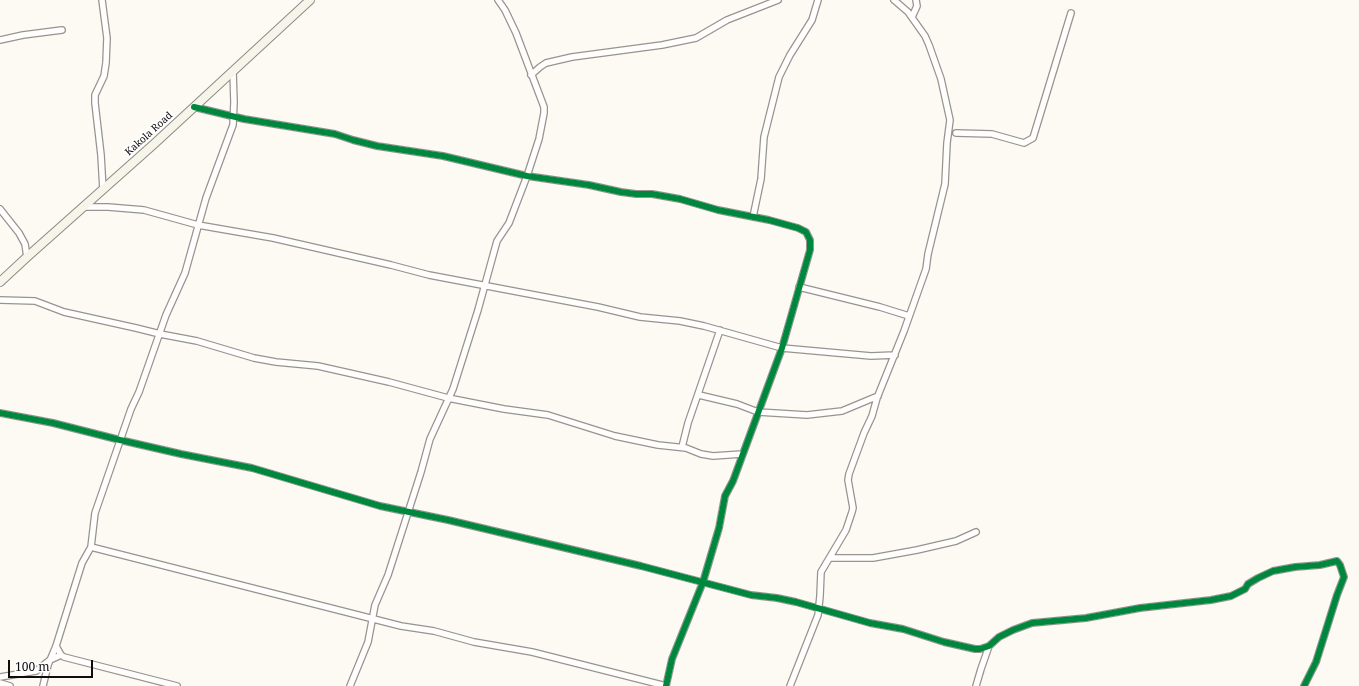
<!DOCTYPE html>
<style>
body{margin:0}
#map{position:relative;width:1359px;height:686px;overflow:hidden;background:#fcfaf2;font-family:"Noto Serif",serif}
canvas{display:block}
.scale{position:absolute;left:8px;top:660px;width:85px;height:18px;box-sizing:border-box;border:2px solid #0e0e0e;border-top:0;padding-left:5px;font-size:12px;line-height:14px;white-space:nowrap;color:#0e0e0e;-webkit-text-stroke:3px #fff;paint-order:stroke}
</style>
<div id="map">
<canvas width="1359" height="686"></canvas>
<div class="scale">100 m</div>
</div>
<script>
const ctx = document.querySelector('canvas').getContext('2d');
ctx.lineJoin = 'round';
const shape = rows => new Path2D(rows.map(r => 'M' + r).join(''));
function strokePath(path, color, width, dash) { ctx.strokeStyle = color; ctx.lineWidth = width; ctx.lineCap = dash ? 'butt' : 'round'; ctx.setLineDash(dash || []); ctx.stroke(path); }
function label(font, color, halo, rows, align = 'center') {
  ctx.font = font + ' "Noto Serif",serif'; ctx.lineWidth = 4; ctx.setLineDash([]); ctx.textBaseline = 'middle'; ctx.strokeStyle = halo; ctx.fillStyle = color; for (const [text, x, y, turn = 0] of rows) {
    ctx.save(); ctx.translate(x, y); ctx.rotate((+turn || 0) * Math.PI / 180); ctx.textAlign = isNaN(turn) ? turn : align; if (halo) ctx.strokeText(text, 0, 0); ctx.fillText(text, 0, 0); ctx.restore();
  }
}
const street = shape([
 [102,0,107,38,106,63,104,76,95,95,95,103,101,155,103,190],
 [912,17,917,6,916,0],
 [0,40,23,35,62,30],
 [531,75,540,67,546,63,572,57,662,45,696,38,727,20,778,0],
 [194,107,244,119,335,134,353,140,377,146,443,156,527,176,589,185,621,192,636,194,652,194,680,199,718,210,769,220,798,228,806,232,810,240,810,250,782,348,733,481,725,496,719,528,703,582,672,659,666,686],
 [956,133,992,134,1024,143,1033,138,1071,13],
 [84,207,108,207,144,210,198,225,273,238,391,265,429,275,598,307,640,317,680,321,704,326,782,348,871,356,895,355],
 [0,209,19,233,25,244,27,257],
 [753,217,761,179,764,137,779,77,790,55,812,20,818,0],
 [799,287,880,307,909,316],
 [0,300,35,301,64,312,136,328,160,334,197,341,254,358,276,362,318,366,389,382,448,398,504,409,548,415,615,436,658,445,686,448,701,454,713,456,742,454],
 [699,395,737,404,758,412,807,415,842,411,878,396],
 [0,413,53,423,120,440,181,454,252,468,380,506,448,520,641,566,751,595,777,598,796,602,870,623,903,629,944,642,975,649,980,649,989,646,999,637,1013,630,1032,623,1086,618,1140,608,1211,600,1231,596,1245,589,1248,584,1258,578,1273,571,1295,567,1320,565,1337,561,1340,565,1344,577,1337,595,1316,662,1304,686],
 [682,447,688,423,720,330],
 [91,547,401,626,434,631,474,642,532,652,666,686],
 [831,558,873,558,917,550,956,541,976,532],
 [56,646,61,655,64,657,177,686],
 [0,677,36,671,50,660,61,655],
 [0,683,10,686],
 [43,686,48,665,56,646,82,563,91,547,95,513,131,409,139,392,166,315,185,273,206,198,230,133,233,125,234,102,233,71],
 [350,686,368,642,375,605,388,575,421,472,430,439,453,389,478,310,497,241,509,223,527,176,539,139,544,113,544,107,516,33,505,10,498,0],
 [790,686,818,615,820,596,821,572,846,530,852,512,853,508,848,480,849,474,864,433,872,416,877,398,904,331,926,269,928,254,945,184,947,143,950,120,941,79,929,45,925,36,908,12,894,0],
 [976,686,981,669,989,646]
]);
const secondary = shape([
 [0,282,27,257,154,144,310,0]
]);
strokePath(street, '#959491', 8);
strokePath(secondary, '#8c8b87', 10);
strokePath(street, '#fffefd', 5.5);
strokePath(secondary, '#f5f5ea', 8);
strokePath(shape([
 [194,107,244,119,335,134,353,140,377,146,443,156,527,176,589,185,621,192,636,194,652,194,680,199,718,210,769,220,798,228,806,232,810,240,810,250,782,348,733,481,725,496,719,528,703,582,672,659,666,686],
 [0,413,53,423,120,440,181,454,252,468,380,506,448,520,641,566,751,595,777,598,796,602,870,623,903,629,944,642,975,649,980,649,989,646,999,637,1013,630,1032,623,1086,618,1140,608,1211,600,1231,596,1245,589,1248,584,1258,578,1273,571,1295,567,1320,565,1337,561,1340,565,1344,577,1337,595,1316,662,1304,686]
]), '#00873e', 6);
label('10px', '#0e0e0e', '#fff', [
 ["Kakola Road",149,134,-42]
]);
</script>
